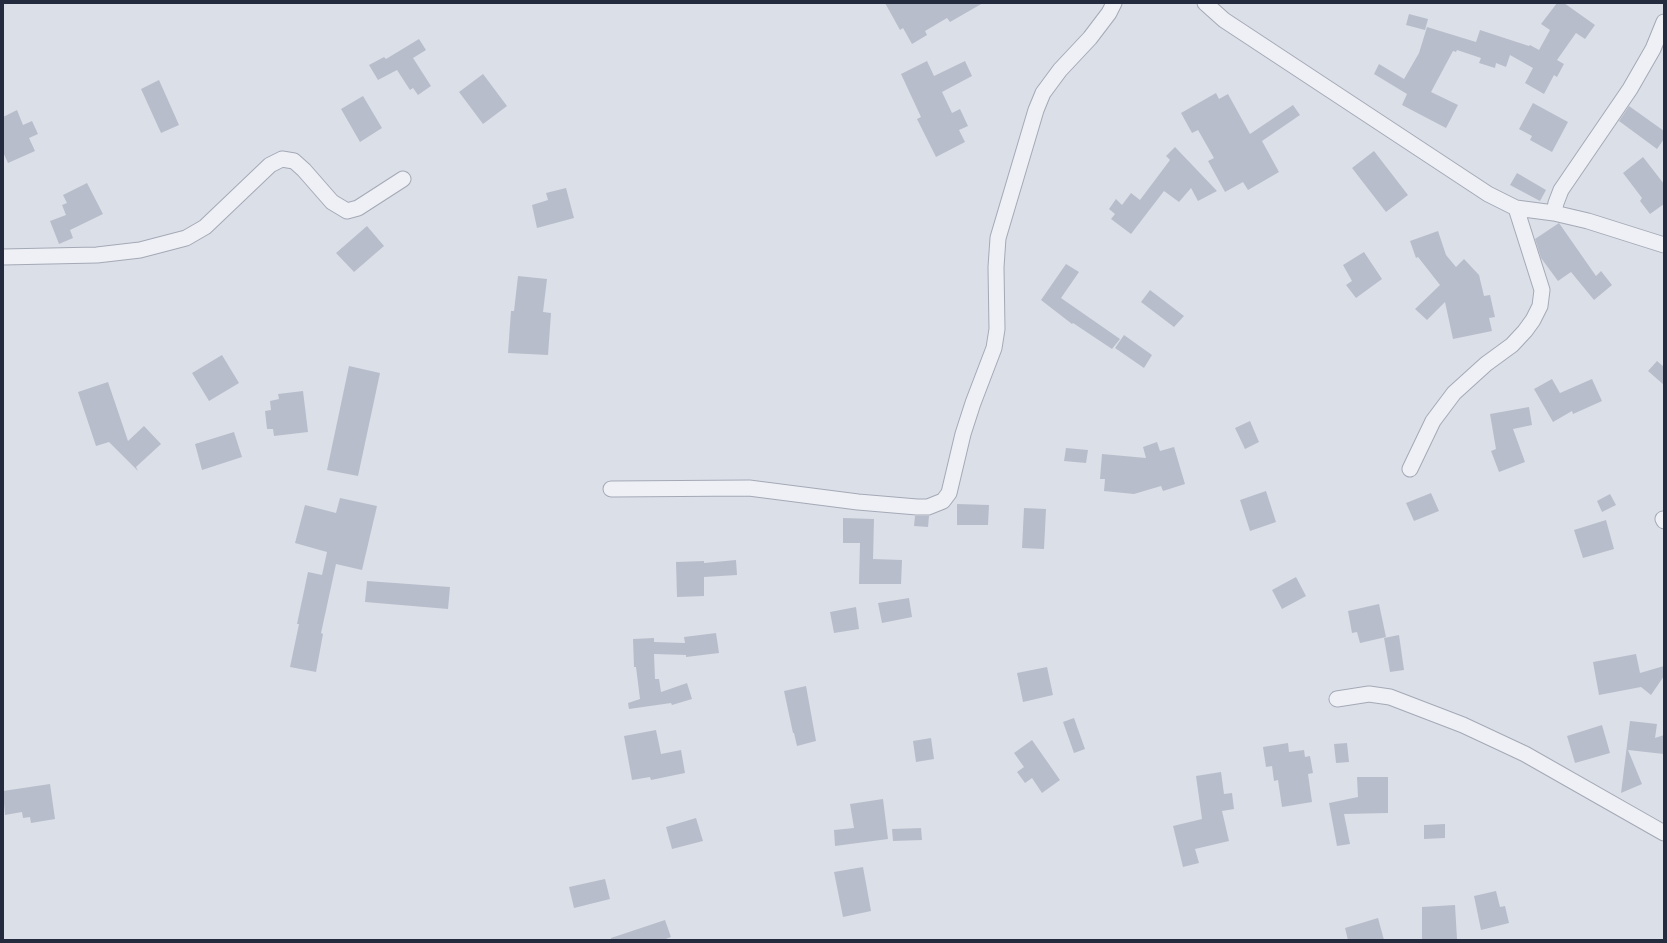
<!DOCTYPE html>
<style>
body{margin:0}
#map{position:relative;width:1667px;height:943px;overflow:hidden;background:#dbdfe8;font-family:"Fira Sans Condensed",sans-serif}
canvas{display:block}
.frame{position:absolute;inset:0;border:4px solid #242b3f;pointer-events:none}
</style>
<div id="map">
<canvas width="1667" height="943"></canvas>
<div class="frame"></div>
</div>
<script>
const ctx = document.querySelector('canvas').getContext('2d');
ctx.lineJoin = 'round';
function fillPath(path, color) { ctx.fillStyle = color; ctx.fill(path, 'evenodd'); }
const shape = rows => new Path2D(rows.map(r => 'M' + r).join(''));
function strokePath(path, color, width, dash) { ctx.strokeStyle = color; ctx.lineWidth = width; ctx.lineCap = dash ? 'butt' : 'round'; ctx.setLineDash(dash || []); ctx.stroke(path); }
fillPath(shape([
 [885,3,983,3,950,22,947,18,925,31,927,35,912,44,903,28,900,30],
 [1557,3,1564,3,1595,25,1585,39,1576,33,1557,60,1564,64,1557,77,1554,75,1544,94,1525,83,1533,68,1510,55,1506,67,1496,63,1495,68,1479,63,1481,58,1457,50,1456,52,1453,51,1431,92,1458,105,1446,128,1402,105,1407,94,1374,74,1379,64,1404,79,1419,53,1427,27,1476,42,1480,30,1529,46,1530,45,1539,50,1550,30,1541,24],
 [1409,14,1428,19,1425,30,1406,25],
 [419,39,426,50,413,58,431,86,418,95,413,88,410,90,397,70,378,80,369,65,384,57,386,59],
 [927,61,934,76,965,61,972,76,942,92,952,113,960,109,968,126,959,130,965,142,936,157,917,119,921,117,901,74],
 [483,74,507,106,483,124,459,92],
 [159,80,179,125,161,133,141,89],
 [1216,93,1219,99,1228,94,1250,134,1293,105,1300,115,1262,141,1279,172,1248,190,1243,182,1225,192,1208,161,1214,158,1198,130,1192,133,1181,113],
 [363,96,382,128,360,142,341,109],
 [1533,103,1568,122,1552,152,1530,140,1532,136,1519,129],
 [1629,106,1664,131,1664,139,1657,149,1619,121],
 [17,110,23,125,32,121,38,134,29,138,35,151,8,163,3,152,3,117],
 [1175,147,1217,191,1198,201,1191,188,1179,202,1164,191,1131,234,1111,219,1115,214,1109,209,1116,199,1122,205,1131,193,1140,200,1170,160,1166,156],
 [1374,151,1408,195,1386,212,1352,168],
 [1643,157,1664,184,1664,204,1650,214,1640,201,1642,198,1623,173],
 [1517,173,1546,190,1540,201,1510,185],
 [87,183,103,214,70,230,73,238,59,244,50,221,66,215,62,205,67,203,63,195],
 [566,188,574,218,537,228,532,205,548,200,546,193],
 [1559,223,1596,276,1601,271,1612,285,1594,300,1571,272,1558,281,1541,258,1535,239],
 [367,226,384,246,354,272,336,253],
 [1438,231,1446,255,1456,267,1464,259,1479,275,1484,296,1490,295,1495,317,1489,318,1492,331,1453,339,1445,302,1427,320,1415,309,1440,285,1418,257,1416,258,1410,241],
 [1364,252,1382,279,1356,298,1346,285,1352,281,1343,265],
 [1066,264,1079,272,1061,298,1120,339,1112,349,1073,323,1072,324,1041,300],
 [518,276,547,279,543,312,551,313,548,355,508,353,511,311,514,311],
 [1150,290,1184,316,1174,327,1141,302],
 [1124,335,1152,355,1144,368,1115,348],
 [222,355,239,383,209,401,192,373],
 [1657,361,1664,367,1664,385,1648,371],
 [349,366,380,373,358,476,327,470],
 [1552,379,1560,393,1592,379,1602,401,1573,414,1572,411,1553,422,1534,389],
 [108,382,128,441,144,426,161,444,136,467,138,471,109,442,96,446,78,392],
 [303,391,308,432,274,436,273,429,267,429,265,411,271,410,270,401,279,399,278,394],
 [1529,407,1532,425,1513,429,1525,462,1499,472,1491,451,1496,449,1490,414],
 [1250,421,1259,442,1245,449,1235,428],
 [234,432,242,457,202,470,195,444],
 [1157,442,1160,451,1174,447,1185,484,1163,491,1161,486,1134,494,1104,491,1105,479,1100,479,1102,454,1146,458,1143,447],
 [1066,448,1088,450,1086,463,1064,461],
 [1266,491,1276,522,1250,531,1240,500],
 [1431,493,1439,511,1414,521,1406,503],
 [1610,494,1616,505,1602,512,1597,501],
 [340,498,377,506,362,570,336,564,321,633,323,634,316,672,290,667,299,624,297,624,308,572,322,575,327,552,295,543,305,505,336,513],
 [957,504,989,505,988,525,957,525],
 [1024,508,1046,509,1044,549,1022,548],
 [915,516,929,516,928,527,914,526],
 [843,518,874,519,873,559,902,560,901,584,859,584,860,543,843,543],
 [1606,520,1614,549,1583,558,1574,530],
 [736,560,737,575,704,577,704,596,677,597,676,562,704,561,704,563],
 [1296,577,1306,596,1282,609,1272,590],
 [367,581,450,587,448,609,365,602],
 [909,598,912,617,882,623,878,603],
 [1379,604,1386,637,1360,643,1357,632,1352,633,1348,611],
 [856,607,859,629,834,633,830,612],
 [716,633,719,653,686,657,686,655,654,654,655,679,659,679,661,692,687,683,692,699,672,705,671,703,629,709,628,703,640,699,636,667,634,667,633,639,654,638,654,642,685,643,684,637],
 [1399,635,1404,670,1390,672,1384,638],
 [1636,654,1640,673,1664,666,1664,676,1651,695,1641,687,1599,695,1593,662],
 [1047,667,1053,695,1023,702,1017,673],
 [806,686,816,741,797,746,794,733,793,733,784,691],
 [1074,718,1085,749,1074,753,1063,722],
 [1630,721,1657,724,1655,738,1664,735,1664,754,1628,750,1642,784,1621,793],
 [1602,725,1610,753,1575,763,1567,736],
 [656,730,661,754,681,750,685,773,651,780,650,777,632,780,624,736],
 [931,738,934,759,916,762,913,741],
 [1032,740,1060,780,1042,793,1032,778,1025,783,1017,772,1024,767,1014,753],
 [1288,743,1289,752,1304,750,1305,757,1310,756,1313,773,1308,774,1312,802,1282,807,1278,780,1274,781,1272,766,1266,767,1263,747],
 [1347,743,1349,762,1336,763,1334,744],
 [1221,772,1224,794,1232,793,1234,809,1222,811,1229,841,1195,849,1199,863,1183,867,1173,826,1202,819,1196,776],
 [1357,777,1388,777,1388,813,1344,814,1350,844,1337,846,1329,803,1358,797],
 [50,784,55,819,31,823,30,817,23,818,22,812,5,815,3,791],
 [883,799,888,839,835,846,834,830,854,828,850,804],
 [696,818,703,841,672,849,666,827],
 [1445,824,1445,838,1424,839,1424,825],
 [921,828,922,840,893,841,892,829],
 [863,867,871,911,843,917,834,872],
 [605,879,610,899,574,908,569,887],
 [1496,891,1500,907,1505,906,1509,923,1481,930,1474,896],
 [1455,905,1457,939,1422,940,1422,907],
 [1378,918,1384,940,1348,940,1345,928],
 [665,920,671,937,663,940,611,940,611,938]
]), '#b8bdcb');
const minor = shape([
 [1205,3,1224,20,1488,194,1516,208,1554,213,1588,221,1664,245],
 [1554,213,1556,203,1561,190,1630,89,1653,49,1664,22],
 [3,257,97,255,140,250,186,238,205,227,270,165,282,159,294,161,304,170,332,202,347,211,358,208,403,179],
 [1410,469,1433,421,1454,393,1486,364,1512,345,1525,331,1533,320,1540,306,1542,290,1516,208],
 [611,489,749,488,858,502,917,507,928,507,943,501,949,493,963,434,973,403,994,348,997,329,996,267,998,238,1036,110,1043,93,1060,70,1090,38,1109,13,1114,3],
 [1663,519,1664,521],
 [1337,699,1369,694,1390,697,1463,725,1525,754,1664,833]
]);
strokePath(minor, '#a4a9b5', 17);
strokePath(minor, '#eef0f6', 15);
</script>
